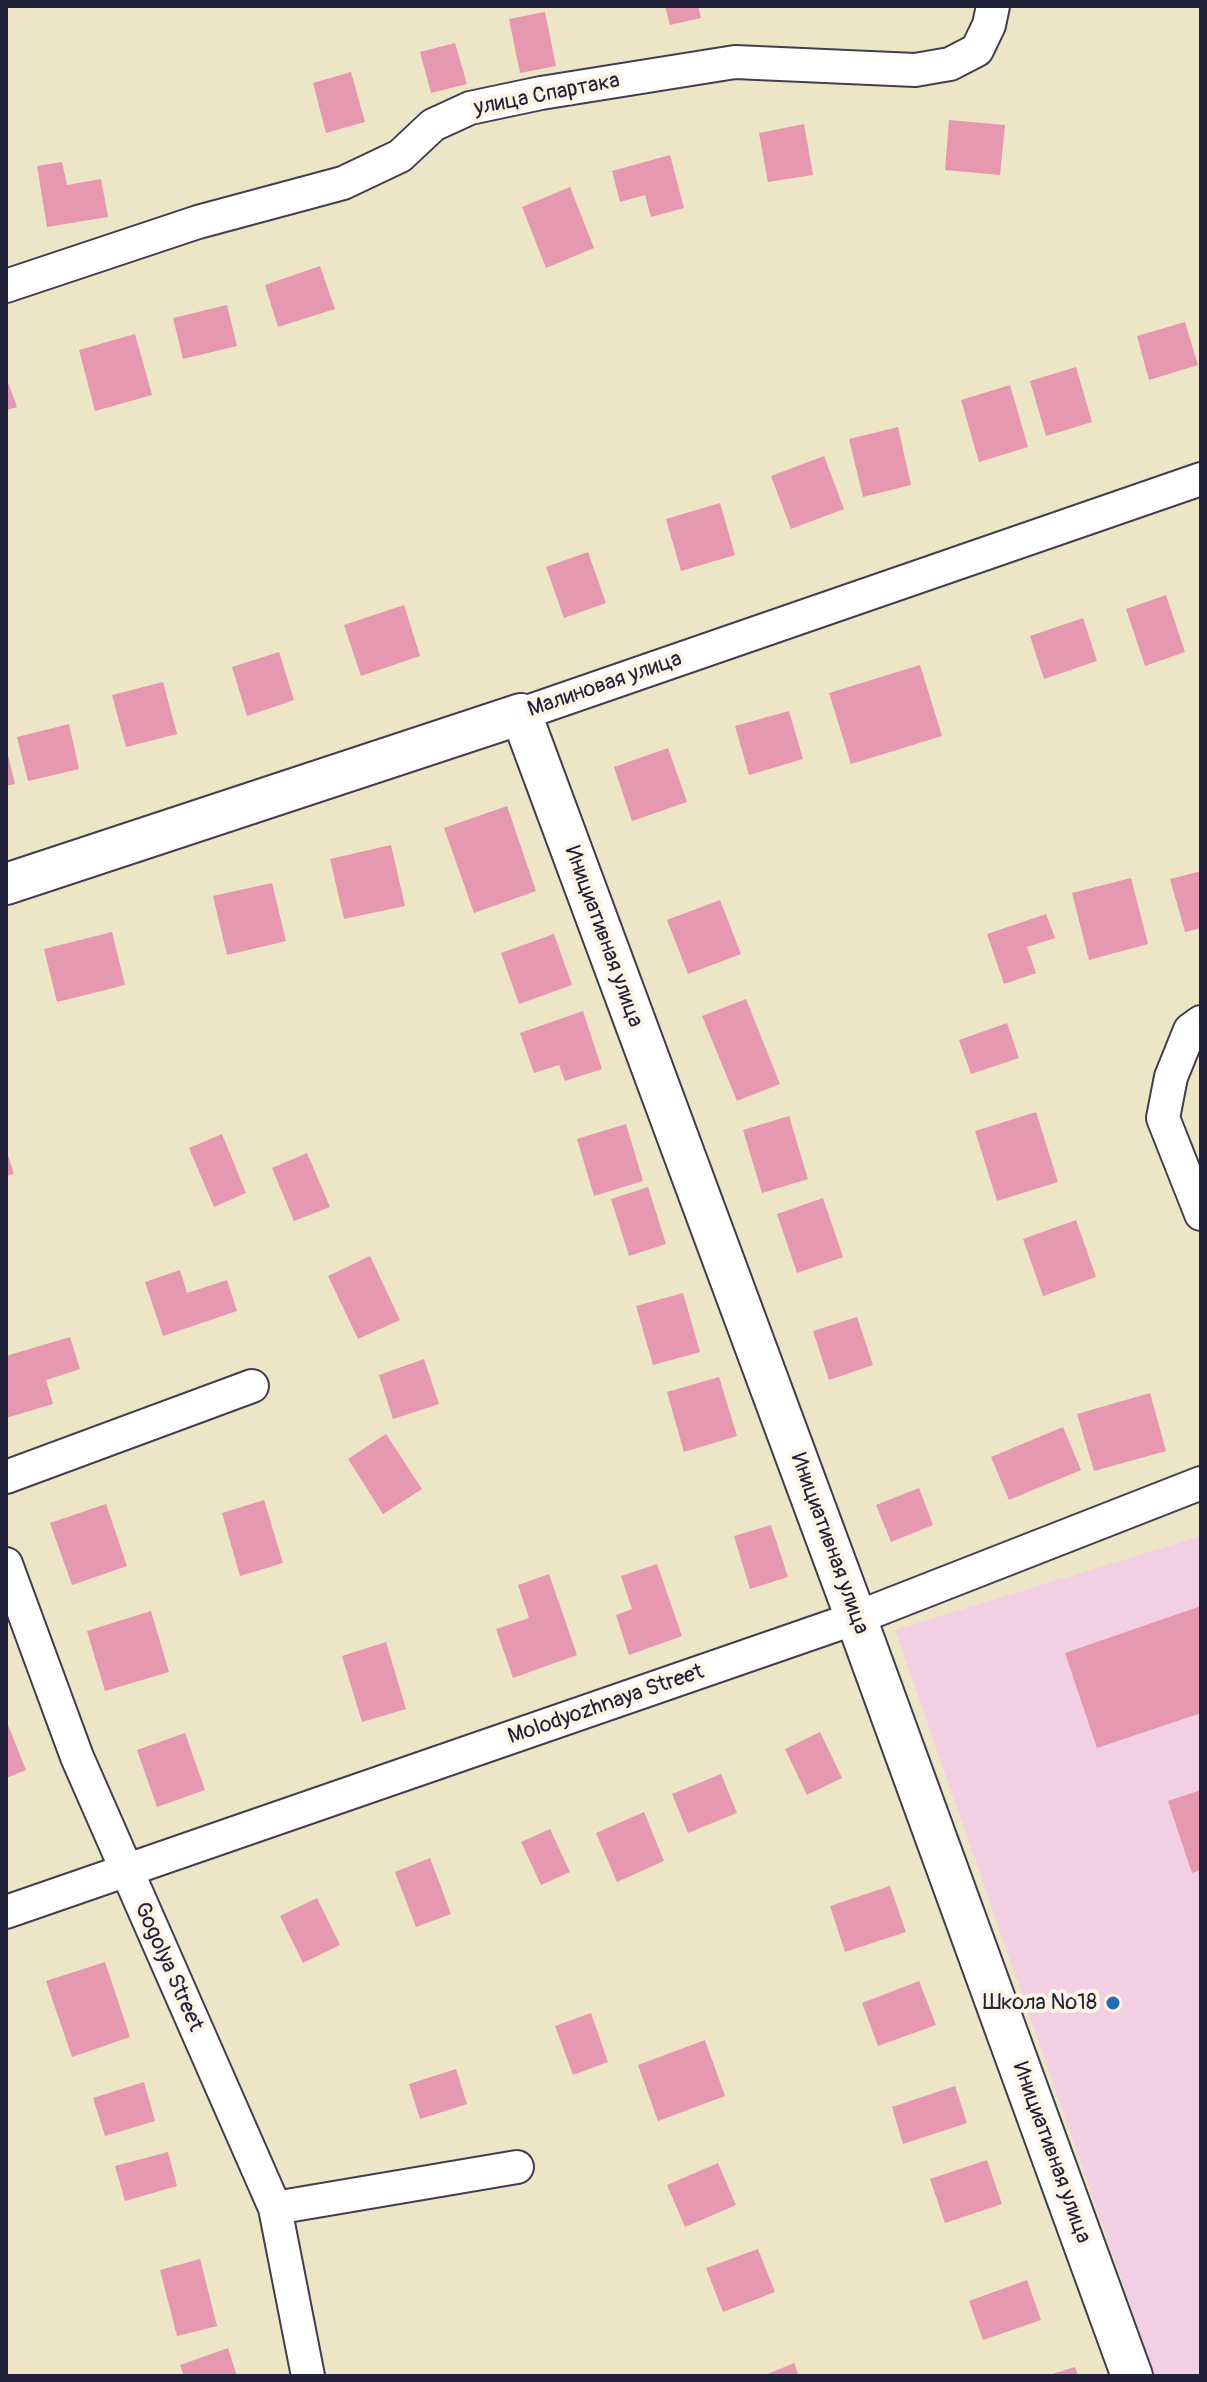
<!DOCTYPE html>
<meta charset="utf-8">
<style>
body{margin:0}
#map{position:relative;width:1207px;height:2382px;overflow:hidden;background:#ede6c6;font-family:Pangolin,sans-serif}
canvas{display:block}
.frame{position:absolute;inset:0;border:8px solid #22223b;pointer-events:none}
</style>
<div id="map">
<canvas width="1207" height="2382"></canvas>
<div class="frame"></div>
</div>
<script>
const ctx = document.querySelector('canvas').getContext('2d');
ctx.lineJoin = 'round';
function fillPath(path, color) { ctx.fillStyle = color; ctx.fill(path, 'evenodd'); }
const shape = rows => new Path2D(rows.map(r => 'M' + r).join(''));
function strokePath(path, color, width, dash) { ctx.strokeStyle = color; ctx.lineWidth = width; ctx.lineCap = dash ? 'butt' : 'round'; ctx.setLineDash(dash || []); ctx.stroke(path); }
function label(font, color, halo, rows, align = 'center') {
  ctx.font = font + ' Pangolin,sans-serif'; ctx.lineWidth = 8; ctx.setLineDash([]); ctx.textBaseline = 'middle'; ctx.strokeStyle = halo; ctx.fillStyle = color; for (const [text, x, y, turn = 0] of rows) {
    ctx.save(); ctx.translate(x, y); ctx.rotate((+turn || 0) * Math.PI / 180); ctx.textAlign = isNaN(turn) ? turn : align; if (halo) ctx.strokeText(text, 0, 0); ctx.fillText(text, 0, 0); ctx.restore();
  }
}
fillPath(shape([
 [1201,1536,1201,2376,1155,2376,895,1630]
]), '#f2cfe2');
fillPath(shape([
 [665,6,698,6,701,18,670,25],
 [545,12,556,66,520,73,509,19],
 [455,43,467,84,431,93,420,52],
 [351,72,365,122,326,133,313,83],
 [949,120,1005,125,1000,175,945,170],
 [804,124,813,175,768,182,759,133],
 [670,155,684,208,651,217,645,195,620,202,612,171],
 [62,162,67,185,101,179,108,217,47,227,37,166],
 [570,187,594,248,546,268,522,207],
 [320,266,335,309,278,327,265,285],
 [227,305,237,346,183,359,173,318],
 [1185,322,1198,365,1149,380,1137,336],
 [135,334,152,395,95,411,79,350],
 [1076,367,1092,422,1046,436,1030,381],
 [6,377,17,407,6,410],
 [1010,385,1028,447,979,462,961,400],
 [898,427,911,485,863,497,849,439],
 [824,456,844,509,791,529,771,476],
 [720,503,735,555,681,571,666,519],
 [588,552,606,603,564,618,546,567],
 [1166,595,1185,652,1145,666,1126,609],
 [404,605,420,656,361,676,344,625],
 [1083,618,1097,661,1044,679,1030,636],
 [279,652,294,700,247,716,232,667],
 [920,665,942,736,851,764,829,693],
 [163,682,177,734,126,747,112,695],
 [789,711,803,759,749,775,735,726],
 [69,724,79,769,28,781,17,737],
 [6,747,15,784,6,786],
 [668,748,687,802,632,821,614,767],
 [507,806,536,891,474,913,444,828],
 [391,845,405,906,344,919,330,859],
 [1201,871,1201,928,1185,932,1170,879],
 [1131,878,1148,944,1089,960,1072,893],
 [272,883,286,941,227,955,213,896],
 [720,900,741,954,688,974,667,920],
 [1046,914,1055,938,1027,947,1036,973,1004,984,987,934],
 [112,932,125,985,57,1002,44,949],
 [554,934,572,985,519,1004,501,953],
 [746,999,780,1084,737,1101,702,1016],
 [583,1011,602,1069,565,1081,559,1065,534,1073,520,1033],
 [1007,1023,1019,1058,971,1074,959,1040],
 [1036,1112,1058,1182,997,1201,975,1131],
 [789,1116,808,1179,762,1193,743,1130],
 [626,1124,643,1181,594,1196,577,1139],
 [222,1134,246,1193,214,1207,189,1148],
 [6,1149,14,1174,6,1176],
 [307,1153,330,1207,294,1221,272,1168],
 [648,1187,666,1244,629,1256,611,1199],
 [823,1198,843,1257,797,1273,777,1214],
 [1076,1220,1096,1277,1043,1296,1023,1239],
 [370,1256,400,1320,358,1339,328,1276],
 [180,1270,187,1293,227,1280,237,1311,163,1336,145,1282],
 [683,1293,700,1352,653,1365,636,1306],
 [857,1317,873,1365,829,1380,813,1331],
 [70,1337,80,1369,46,1380,53,1404,6,1418,6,1356],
 [424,1359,439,1404,393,1419,379,1375],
 [719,1377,737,1436,684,1452,667,1392],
 [1150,1393,1166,1451,1094,1471,1077,1414],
 [1063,1427,1081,1470,1009,1500,991,1457],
 [386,1434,422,1489,383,1514,348,1459],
 [919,1488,933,1525,891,1542,876,1505],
 [264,1500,283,1563,240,1576,222,1513],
 [106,1504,127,1566,72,1585,50,1523],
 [771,1525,788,1577,750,1589,734,1536],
 [657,1564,682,1636,629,1655,616,1615,632,1609,621,1576],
 [549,1574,577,1655,513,1678,496,1629,529,1618,518,1585],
 [1201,1606,1201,1713,1097,1748,1065,1653],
 [151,1611,169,1672,105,1691,87,1631],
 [386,1642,406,1709,362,1722,342,1656],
 [6,1720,26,1770,6,1778],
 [820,1732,842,1778,807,1795,785,1749],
 [185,1733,205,1790,157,1807,137,1750],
 [721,1774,737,1813,688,1833,672,1794],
 [1201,1790,1201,1870,1192,1873,1168,1801],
 [644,1812,664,1861,617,1882,596,1833],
 [550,1829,570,1872,541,1885,521,1842],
 [430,1858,451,1914,416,1927,395,1872],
 [890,1886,906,1932,845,1952,830,1906],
 [317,1898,340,1945,303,1963,280,1916],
 [105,1962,130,2037,72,2057,46,1981],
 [919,1981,936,2025,878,2046,862,2003],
 [591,2013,608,2062,573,2075,555,2026],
 [705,2040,725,2096,658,2121,638,2065],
 [456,2069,467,2104,420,2119,409,2084],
 [144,2082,155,2121,105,2136,93,2098],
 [955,2086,967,2123,903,2144,892,2107],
 [168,2152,177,2186,125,2201,115,2166],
 [987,2160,1002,2204,945,2223,930,2179],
 [718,2163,736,2205,685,2227,667,2185],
 [758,2249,775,2292,723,2312,706,2268],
 [200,2259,217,2326,177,2336,160,2270],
 [1027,2280,1041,2320,983,2340,969,2301],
 [228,2348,237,2376,184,2376,180,2365],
 [794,2363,799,2376,763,2376],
 [1075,2367,1078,2376,1049,2376,1049,2375]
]), '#e598b0');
const minor = shape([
 [6,286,198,222,343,183,400,156,433,125,470,108,541,93,735,62,915,70,950,64,977,50,989,25,993,6],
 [521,714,1201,479],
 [1201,1022,1190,1030,1171,1077,1163,1118,1201,1214],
 [6,1477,252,1386],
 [6,1564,77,1757,275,2208,308,2376],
 [6,1912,856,1618,1201,1483],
 [275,2208,517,2167]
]);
const tertiary = shape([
 [6,884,521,714,856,1618,1132,2376]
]);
strokePath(minor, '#403f50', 36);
strokePath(tertiary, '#403f50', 44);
strokePath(minor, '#fff', 32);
strokePath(tertiary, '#fff', 40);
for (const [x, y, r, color] of [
 [1113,2003,8,"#1f6fb2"]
]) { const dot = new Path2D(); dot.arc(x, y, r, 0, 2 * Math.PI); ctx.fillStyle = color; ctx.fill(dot); strokePath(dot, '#fcf5e5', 3); }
label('22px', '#22223b', '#fcf5e5', [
 ["улица Спартака",547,95,-11],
 ["Малиновая улица",605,685,-19],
 ["Инициативная улица",603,937,70],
 ["Инициативная улица",829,1544,70],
 ["Molodyozhnaya Street",606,1705,-19],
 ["Gogolya Street",168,1967,66],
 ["Инициативная улица",1051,2153,70]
]);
label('22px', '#22223b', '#fcf5e5', [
 ["Школа №18",1097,2003]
], 'right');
</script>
